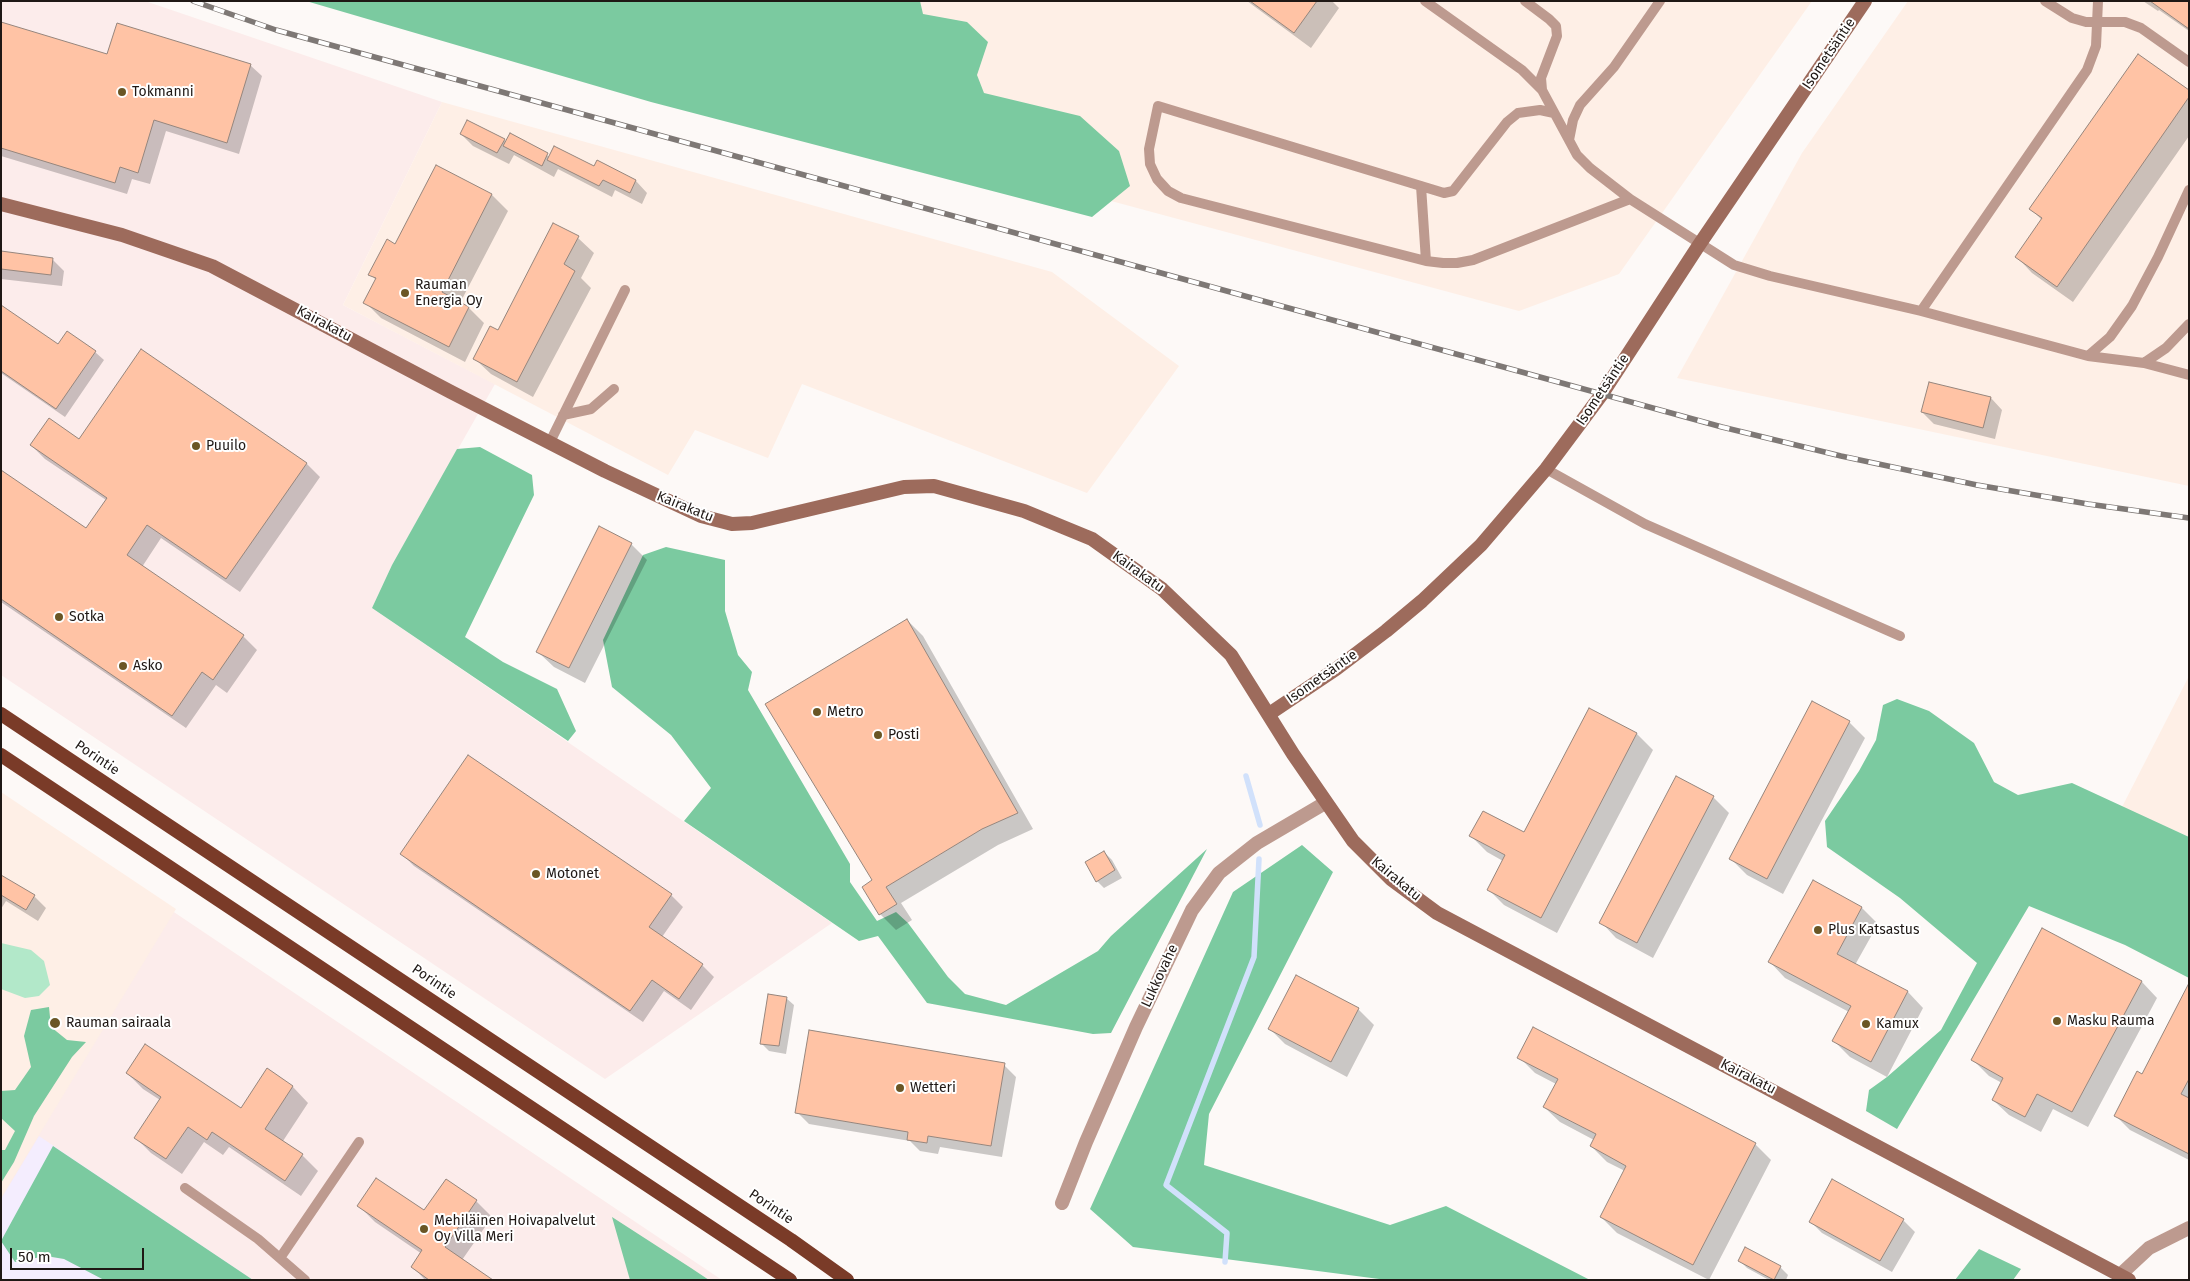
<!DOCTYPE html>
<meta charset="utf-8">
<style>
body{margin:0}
#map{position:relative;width:2190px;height:1281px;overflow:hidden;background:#fdf9f7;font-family:"Fira Sans",sans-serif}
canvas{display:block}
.frame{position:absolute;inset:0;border:2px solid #1f1815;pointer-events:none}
.scale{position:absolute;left:10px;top:1248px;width:134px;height:22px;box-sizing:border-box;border:2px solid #1f1815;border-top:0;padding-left:6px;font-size:15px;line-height:18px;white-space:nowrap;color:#1f1815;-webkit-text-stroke:4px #fff;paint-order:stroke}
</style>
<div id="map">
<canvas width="2190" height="1281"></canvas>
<div class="frame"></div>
<div class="scale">50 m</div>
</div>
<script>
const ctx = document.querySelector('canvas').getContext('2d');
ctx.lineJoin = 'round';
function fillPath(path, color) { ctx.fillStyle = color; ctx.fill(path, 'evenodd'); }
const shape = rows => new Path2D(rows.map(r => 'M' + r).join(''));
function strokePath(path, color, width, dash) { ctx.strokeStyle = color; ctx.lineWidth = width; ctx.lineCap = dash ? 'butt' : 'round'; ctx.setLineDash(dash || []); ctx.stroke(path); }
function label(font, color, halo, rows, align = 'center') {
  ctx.font = font + ' "Fira Sans",sans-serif'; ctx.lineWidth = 4; ctx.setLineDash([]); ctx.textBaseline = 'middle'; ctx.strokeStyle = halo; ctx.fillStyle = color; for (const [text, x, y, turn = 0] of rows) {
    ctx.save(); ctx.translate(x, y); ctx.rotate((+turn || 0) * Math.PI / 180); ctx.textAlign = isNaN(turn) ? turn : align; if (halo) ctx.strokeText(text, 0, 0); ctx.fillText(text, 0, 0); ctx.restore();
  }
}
fillPath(shape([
 [1,1,145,1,442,102,343,305,495,384,392,565,372,608,832,923,605,1079,1,675],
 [1,796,722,1280,1,1280]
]), '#fceceb');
fillPath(shape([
 [507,1,1812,1,1619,274,1519,311,948,157],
 [1908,1,2189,1,2189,486,1677,378,1802,153],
 [442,102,1052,272,1179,366,1087,493,802,384,768,458,695,430,668,475,343,305],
 [2189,676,2189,837,2122,807],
 [1,792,176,909,1,1198]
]), '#feefe6');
fillPath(shape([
 [39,1136,253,1280,1,1280,1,1199]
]), '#f4edfe');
fillPath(shape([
 [1,943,31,950,44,961,50,985,39,996,25,998,1,989]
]), '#b2e8c9');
fillPath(shape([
 [306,1,920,1,923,14,967,22,988,42,977,75,984,93,1080,116,1119,151,1130,186,1092,217,651,102],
 [480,447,532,475,534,495,465,637,503,662,557,689,576,731,568,741,372,608,392,565,457,449],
 [666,547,725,560,725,611,738,655,752,672,748,690,850,864,850,882,877,921,896,912,908,923,948,977,965,994,1006,1005,1098,951,1111,936,1207,849,1111,1033,1093,1034,927,1003,878,936,859,941,684,821,711,788,671,735,612,687,603,640,643,555],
 [1897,699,1929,711,1974,743,1994,782,2018,795,2072,783,2189,837,2189,978,2125,945,2029,906,1897,1129,1866,1111,1869,1090,1887,1077,1941,1030,1977,963,1900,898,1827,847,1825,821,1859,771,1876,740,1883,705],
 [1302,845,1333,872,1209,1114,1204,1165,1390,1225,1446,1206,1590,1280,1387,1280,1133,1247,1090,1209,1233,892],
 [49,1007,51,1027,67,1040,86,1042,72,1057,34,1116,14,1162,1,1183,1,1150,5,1150,15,1131,1,1118,1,1091,15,1090,31,1067,24,1036,31,1010],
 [53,1146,253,1280,104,1280,64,1259,46,1256,15,1262,1,1241],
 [612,1217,691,1268,709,1280,630,1280],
 [1979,1249,2021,1269,2013,1280,1955,1280]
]), '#7bcaa0');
fillPath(shape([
 [1247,1,1332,1,1339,8,1311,48],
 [2143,1,2189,1,2189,31,2159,10,2158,11],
 [1,23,108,56,250,65,262,76,239,154,166,131,150,184,132,179,127,194,1,156],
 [2189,91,2189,136,2073,302,2032,273,2017,257,2042,220,2031,209],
 [461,134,504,140,507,142,510,135,550,157,636,181,647,193,642,204,615,190,612,197,558,169,554,177,514,155,509,164,473,146],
 [436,167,492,195,508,211,460,303,469,308,484,323,465,362,381,318,365,302,376,280,370,274,396,245],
 [578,238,594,253,581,278,591,288,533,397,491,374,475,359],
 [1,253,52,259,64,271,62,286,1,279],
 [1,306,58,346,95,352,104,360,65,417,1,373],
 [1991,398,2002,410,1995,439,1934,424,1922,412],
 [80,440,306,463,320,477,240,592,161,538,142,567,243,636,257,650,227,693,216,685,186,728,1,602,1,471,87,529,106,500,45,459,31,445],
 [631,544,647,560,585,683,554,667,538,652],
 [907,620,923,636,1033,829,998,845,901,903,912,920,896,930,880,914,873,881],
 [1589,709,1637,734,1653,750,1557,933,1504,905,1488,889,1503,861,1487,852,1471,836,1524,834],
 [1849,722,1865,738,1783,894,1747,875,1731,859],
 [1713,797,1729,813,1653,958,1616,938,1601,922],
 [1104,852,1112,860,1122,878,1104,888,1097,881],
 [402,854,671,895,683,907,662,937,702,965,714,977,691,1010,664,991,643,1022,414,866],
 [1,876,34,896,46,908,38,921,6,901,1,909],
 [1814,882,1862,908,1878,924,1855,965,1908,992,1923,1008,1887,1077,1850,1057,1834,1041,1849,1012,1785,978,1770,962],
 [2043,929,2142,982,2157,998,2088,1127,2053,1109,2041,1132,2009,1115,1993,1100,2002,1083,1989,1076,1973,1060],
 [1297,977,1358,1009,1374,1025,1347,1077,1285,1044,1269,1028],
 [2189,996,2189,1160,2130,1130,2116,1116,2143,1075],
 [786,998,794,1005,786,1054,769,1051,761,1043],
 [1534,1029,1755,1144,1771,1160,1709,1280,1617,1233,1601,1217,1625,1171,1607,1162,1591,1146,1594,1140,1560,1122,1544,1107,1556,1084,1535,1073,1519,1057],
 [1004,1065,1016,1077,1002,1157,940,1147,938,1154,920,1151,910,1141,809,1124,797,1112],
 [268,1070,293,1087,308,1103,283,1141,302,1155,318,1171,301,1196,229,1147,223,1155,204,1142,182,1174,151,1153,135,1137,160,1100,143,1089,127,1073,241,1110],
 [476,1201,492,1217,462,1260,491,1280,425,1280,413,1267,422,1254,375,1222,359,1206,425,1212],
 [1903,1220,1915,1232,1892,1272,1822,1233,1810,1221],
 [1739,1260,1780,1267,1788,1275,1786,1280,1769,1280,1747,1268]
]), '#0003');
strokePath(shape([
 [1246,776,1260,825],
 [1225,1262,1227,1233,1166,1185,1254,957,1259,859]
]), '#d1e1fb', 5.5);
const building = shape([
 [1250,1,1317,1,1294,33,1250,1],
 [2150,1,2189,1,2189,29,2150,1],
 [1,22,107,54,117,23,251,64,227,143,154,120,138,173,120,167,115,183,1,148,1,22],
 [2138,54,2189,90,2189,97,2057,287,2015,257,2042,218,2029,209,2138,54],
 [467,120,505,139,497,153,460,134,467,120],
 [510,133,548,153,542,166,503,146,510,133],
 [554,146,594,166,597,160,636,180,630,193,603,180,599,186,547,160,554,146],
 [436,165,492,194,442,292,469,307,449,347,363,303,376,278,368,275,387,239,395,244,436,165],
 [553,223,579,236,564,264,575,271,517,382,473,359,490,326,498,330,553,223],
 [1,251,53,258,51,275,1,269,1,251],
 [1,305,58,344,67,331,96,351,56,409,1,371,1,305],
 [141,349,307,463,226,579,147,525,127,555,244,635,213,680,202,672,172,716,1,599,1,470,86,528,107,498,30,445,49,418,79,439,141,349],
 [1929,382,1991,397,1983,428,1921,412,1929,382],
 [599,526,632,543,569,668,536,652,599,526],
 [907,619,1018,813,982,829,886,887,897,904,879,915,862,887,872,880,765,704,907,619],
 [1812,701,1850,721,1767,879,1729,859,1812,701],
 [1589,708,1637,733,1541,918,1487,890,1505,855,1469,836,1483,811,1524,832,1589,708],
 [468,755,672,894,649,927,703,964,679,999,652,980,630,1011,400,854,468,755],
 [1676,776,1714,796,1637,943,1599,923,1676,776],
 [1104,851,1115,870,1096,882,1085,862,1104,851],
 [1,875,35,895,26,910,1,895,1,875],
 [1813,880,1862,907,1837,954,1908,991,1871,1062,1832,1041,1851,1006,1768,962,1813,880],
 [2042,928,2142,981,2072,1112,2037,1094,2025,1117,1992,1100,2003,1078,1971,1060,2042,928],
 [1296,975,1359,1008,1331,1062,1268,1029,1296,975],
 [2189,983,2189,1079,2181,1094,2189,1098,2189,1154,2114,1116,2137,1071,2142,1074,2189,983],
 [768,994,787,997,779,1046,760,1044,768,994],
 [1533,1027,1756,1143,1693,1265,1600,1217,1626,1166,1590,1146,1596,1134,1543,1107,1558,1079,1517,1058,1533,1027],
 [809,1030,1005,1063,991,1146,928,1136,927,1143,907,1140,908,1132,795,1113,809,1030],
 [145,1044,241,1108,267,1068,293,1086,265,1129,303,1154,285,1181,212,1132,207,1140,188,1127,166,1159,134,1138,161,1097,126,1073,145,1044],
 [376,1178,424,1210,446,1179,477,1200,445,1247,493,1280,429,1280,411,1267,422,1250,357,1206,376,1178],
 [1832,1179,1904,1219,1880,1261,1809,1222,1832,1179],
 [1745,1247,1781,1266,1774,1280,1738,1261,1745,1247]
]);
fillPath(building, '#ffc3a5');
strokePath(building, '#96867d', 1);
strokePath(shape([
 [1425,1,1522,70,1542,90,1577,155,1590,168,1630,199,1734,265,1770,276,1921,311,2088,356,2144,363,2189,375],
 [1525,1,1549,19,1556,26,1557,36,1541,78,1542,90],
 [2045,1,2072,18,2086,22,2125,22,2141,28,2189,62],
 [1554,113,1540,110,1518,113,1507,122,1453,191,1444,193,1158,106,1149,149,1150,164,1157,179,1168,191,1181,198,1426,261,1443,263,1457,263,1473,260,1630,199],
 [1569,140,1573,120,1580,105,1614,67,1660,1],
 [1421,186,1426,261],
 [1921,311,2087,70,2096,46,2098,1],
 [2088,356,2110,337,2132,306,2158,257,2189,190],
 [2144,363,2166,348,2189,324],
 [563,415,591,409,614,389],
 [550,442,625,290],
 [1546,469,1645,524,1900,636],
 [185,1188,258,1239,305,1280],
 [280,1258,359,1142]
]), '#bd9a8f', 10);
strokePath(shape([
 [1062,1203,1086,1142,1136,1027,1192,910,1219,873,1257,843,1325,803],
 [2120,1275,2149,1248,2189,1228]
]), '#bd9a8f', 14);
strokePath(shape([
 [1,204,122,235,212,266,451,392,605,471,701,516,732,524,752,523,904,487,934,486,1024,511,1092,539,1162,589,1231,655,1293,754,1353,841,1391,879,1437,913,2129,1280],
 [1269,714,1336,669,1386,631,1422,601,1481,545,1546,469,1602,394,1699,245,1865,1]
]), '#9d6b5c', 14);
strokePath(shape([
 [1,714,791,1240,847,1280],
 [1,755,790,1280]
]), '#7a3b28', 14);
const rail = shape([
 [193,1,276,30,1722,427,1841,456,1977,485,2088,504,2189,518]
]);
strokePath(rail, '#7e7875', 5.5);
strokePath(rail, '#fff', 4, [11]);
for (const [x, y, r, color] of [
 [122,92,5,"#6a5625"],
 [405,293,5,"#6a5625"],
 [196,446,5,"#6a5625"],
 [59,617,5,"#6a5625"],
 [123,666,5,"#6a5625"],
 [817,712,5,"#6a5625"],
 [878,735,5,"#6a5625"],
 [536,874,5,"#6a5625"],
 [1818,930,5,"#6a5625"],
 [2057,1021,5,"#6a5625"],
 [55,1023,6,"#6a5625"],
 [1866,1024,5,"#6a5625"],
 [900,1088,5,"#6a5625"],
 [424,1229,5,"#6a5625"]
]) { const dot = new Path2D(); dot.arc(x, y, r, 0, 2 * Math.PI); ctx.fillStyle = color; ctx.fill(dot); strokePath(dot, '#fff', 2); }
label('14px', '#1f1815', '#fff', [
 ["Isometsäntie",1829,54,-56],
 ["Kairakatu",324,324,28],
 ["Isometsäntie",1603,390,-56],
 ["Kairakatu",685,507,22],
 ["Kairakatu",1138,572,36],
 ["Isometsäntie",1322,677,-35],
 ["Porintie",97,758,34],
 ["Kairakatu",1396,879,40],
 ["Lukkovahe",1160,976,-65],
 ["Porintie",434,982,34],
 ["Kairakatu",1748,1077,27],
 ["Porintie",771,1207,34]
]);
label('14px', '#1f1815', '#fff', [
 ["Tokmanni",132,92],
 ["Rauman",415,285],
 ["Energia Oy",415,301],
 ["Puuilo",206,446],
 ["Sotka",69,617],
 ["Asko",133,666],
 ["Metro",827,712],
 ["Posti",888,735],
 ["Motonet",546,874],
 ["Plus Katsastus",1828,930],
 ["Masku Rauma",2067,1021],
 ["Rauman sairaala",66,1023],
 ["Kamux",1876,1024],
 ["Wetteri",910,1088],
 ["Mehiläinen Hoivapalvelut",434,1221],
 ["Oy Villa Meri",434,1237]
], 'left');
</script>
